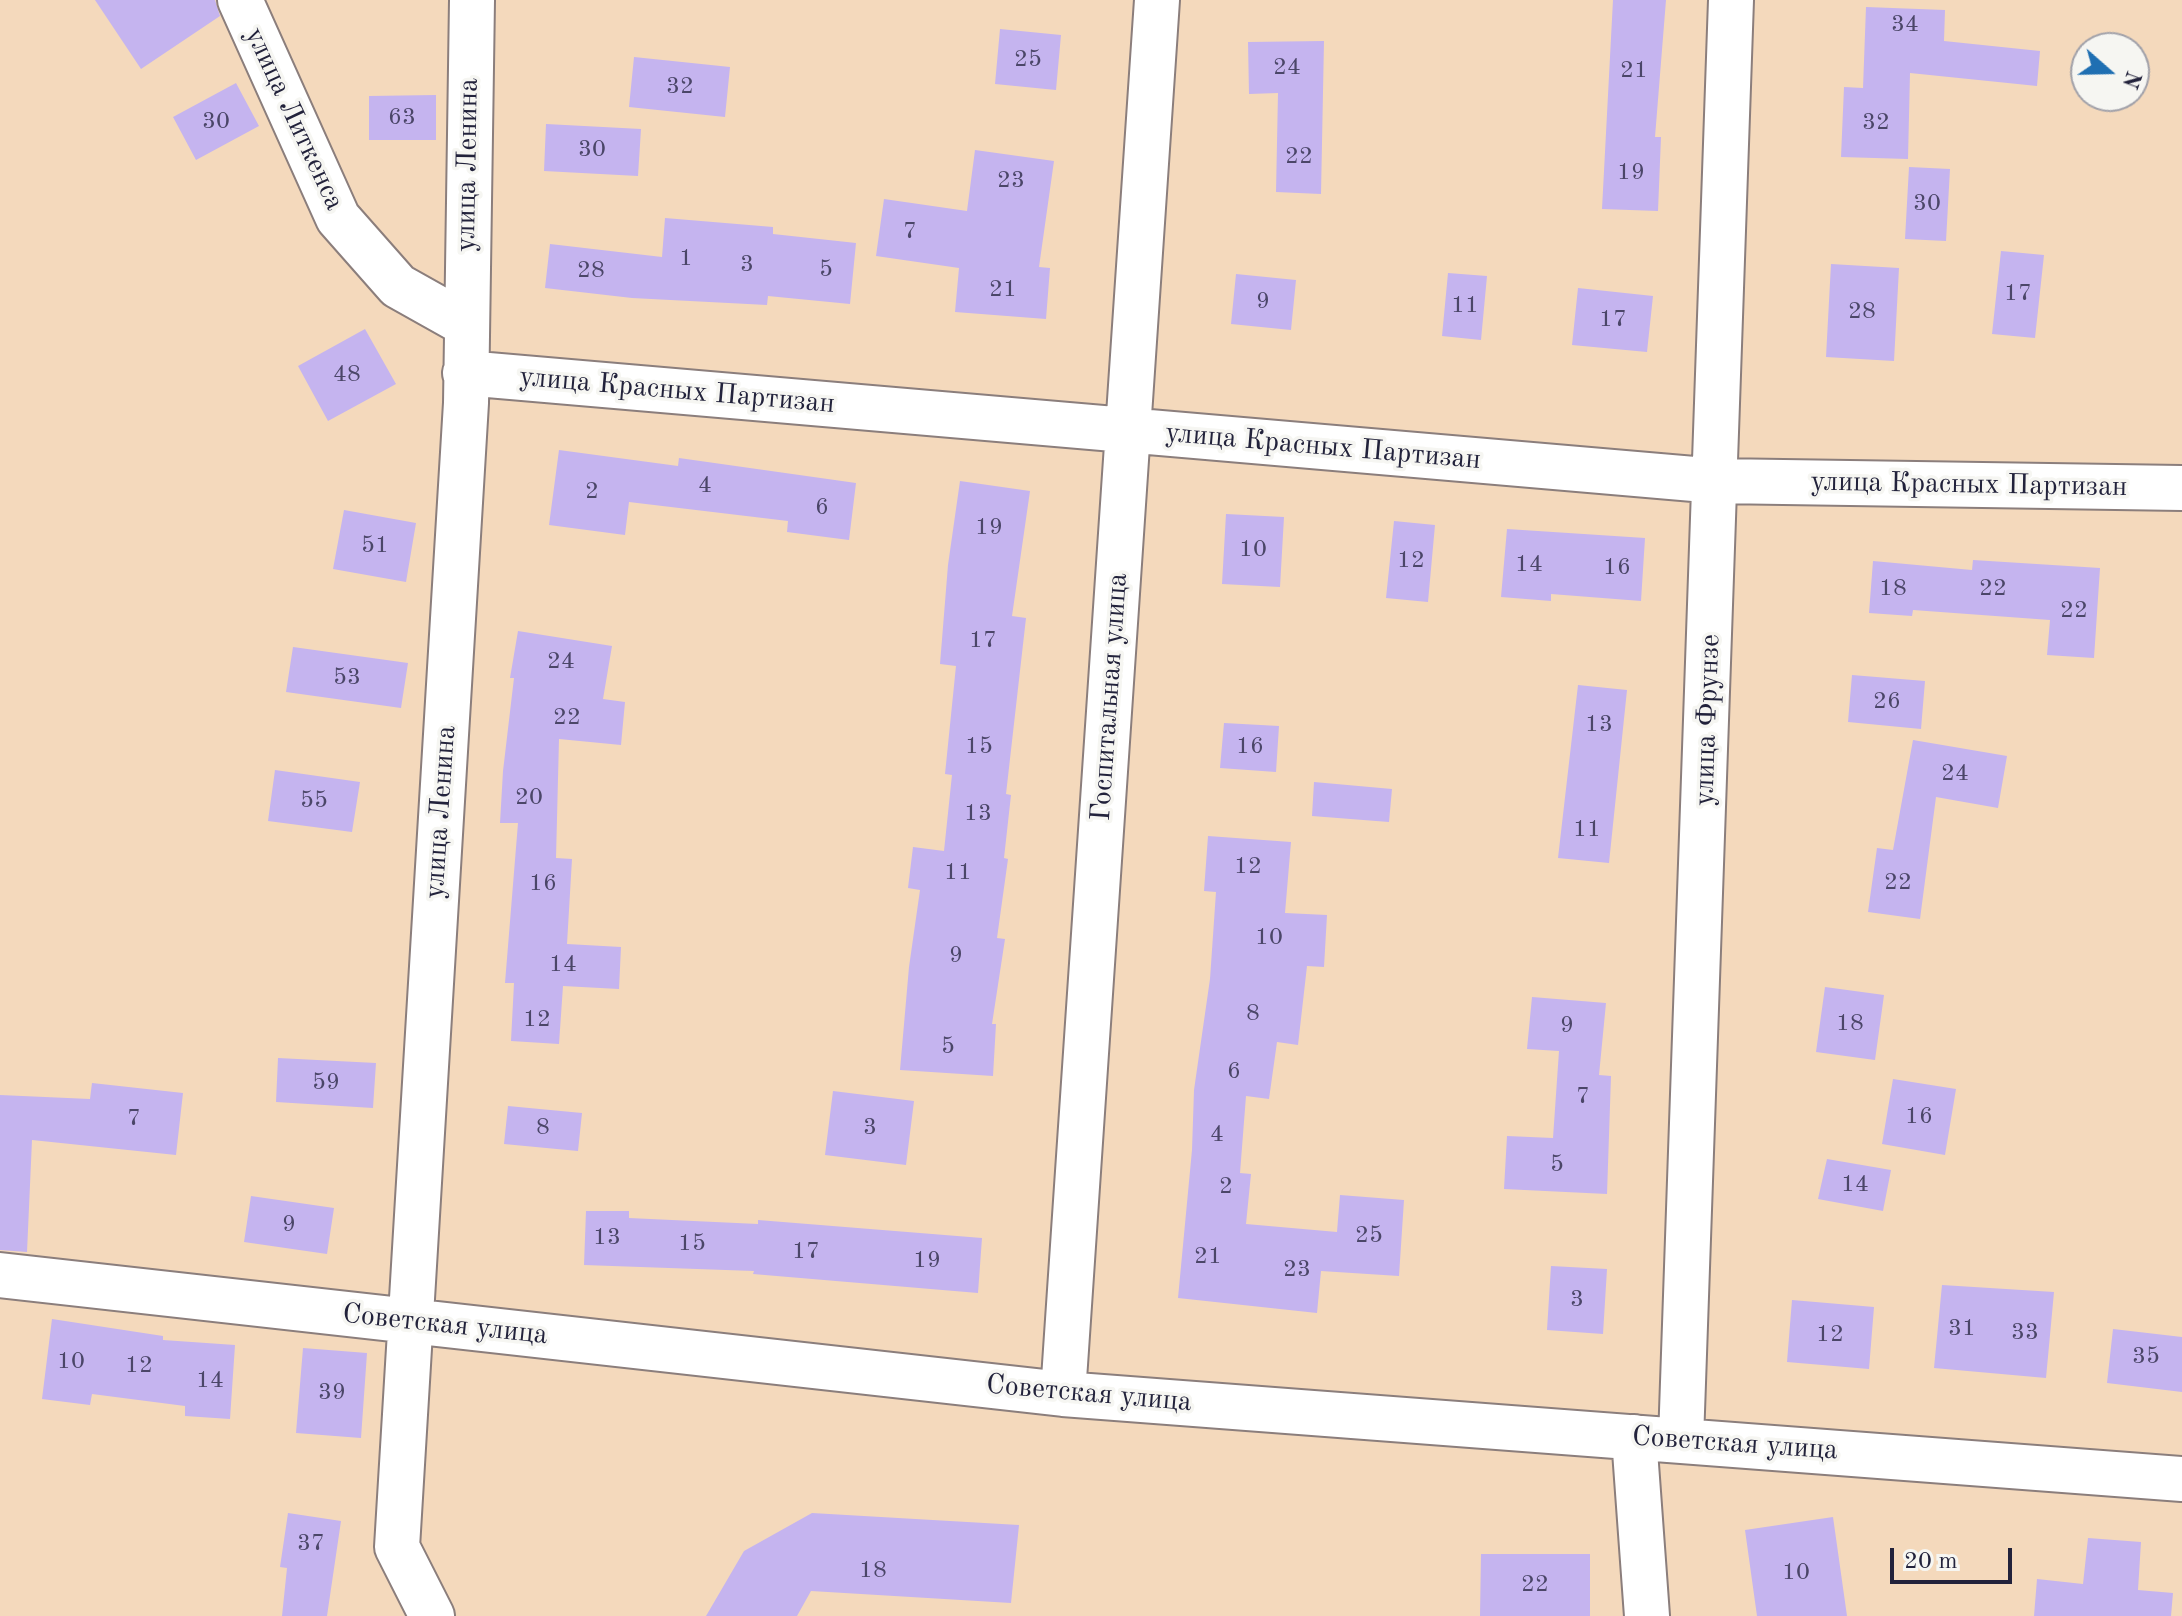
<!DOCTYPE html>
<meta charset="utf-8">
<style>
body{margin:0}
#map{position:relative;width:2182px;height:1616px;overflow:hidden;background:#f4d9bc;font-family:"Old Standard TT",serif}
canvas{display:block}
.north{position:absolute;left:2070px;top:32px;width:80px;height:80px;box-sizing:border-box;background:#f6f6f2;border:2px solid #a1a1a9;border-radius:50%;rotate:110deg;font-size:22px;font-weight:700;line-height:32px;text-align:center;color:#22223b}
.north::after{content:'';display:block;margin:auto;width:28px;height:36px;background:#1f6fb2;clip-path:polygon(50% 0,100% 100%,50% 72%,0 100%)}
.scale{position:absolute;left:1890px;top:1548px;width:122px;height:36px;box-sizing:border-box;border:4px solid #22223b;border-top:0;padding-left:10px;font-size:24px;line-height:28px;white-space:nowrap;color:#22223b;-webkit-text-stroke:6px #f6f6f2;paint-order:stroke}
</style>
<div id="map">
<canvas width="2182" height="1616"></canvas>
<div class="north">N</div>
<div class="scale">20 m</div>
</div>
<script>
const ctx = document.querySelector('canvas').getContext('2d');
ctx.lineJoin = 'round';
function fillPath(path, color) { ctx.fillStyle = color; ctx.fill(path, 'evenodd'); }
const shape = rows => new Path2D(rows.map(r => 'M' + r).join(''));
function strokePath(path, color, width, dash) { ctx.strokeStyle = color; ctx.lineWidth = width; ctx.lineCap = dash ? 'butt' : 'round'; ctx.setLineDash(dash || []); ctx.stroke(path); }
function label(font, color, halo, rows, align = 'center') {
  ctx.font = font + ' "Old Standard TT",serif'; ctx.lineWidth = 7; ctx.setLineDash([]); ctx.textBaseline = 'middle'; ctx.strokeStyle = halo; ctx.fillStyle = color; for (const [text, x, y, turn = 0] of rows) {
    ctx.save(); ctx.translate(x, y); ctx.rotate((+turn || 0) * Math.PI / 180); ctx.textAlign = isNaN(turn) ? turn : align; if (halo) ctx.strokeText(text, 0, 0); ctx.fillText(text, 0, 0); ctx.restore();
  }
}
fillPath(shape([
 [95,0,215,0,220,16,141,69],
 [1613,0,1666,0,1655,137,1661,137,1658,211,1602,209],
 [1866,7,1945,10,1944,41,2040,51,2037,86,1910,73,1908,159,1841,157,1844,87,1863,88],
 [1000,29,1061,35,1056,90,995,84],
 [1324,41,1321,194,1276,192,1278,93,1249,94,1248,42],
 [634,57,730,67,725,117,629,107],
 [236,83,259,126,196,160,173,117],
 [436,95,436,140,369,140,369,96],
 [546,124,641,129,638,176,544,171],
 [975,150,1054,161,1039,267,1050,268,1046,319,955,312,959,268,876,256,884,199,967,211],
 [1909,167,1950,169,1946,241,1905,239],
 [665,218,773,227,773,234,856,243,850,304,768,296,767,305,632,298,545,288,550,244,662,257],
 [2001,251,2044,255,2035,338,1992,334],
 [1831,264,1899,268,1894,361,1826,357],
 [1448,273,1487,276,1481,340,1442,336],
 [1236,274,1296,280,1291,330,1231,324],
 [1578,288,1653,296,1647,352,1572,345],
 [365,329,396,384,328,421,298,366],
 [559,450,678,466,679,458,856,483,849,540,787,532,788,521,629,502,625,535,549,525],
 [960,481,1030,491,1012,616,1026,618,1006,794,1011,795,1004,858,1008,859,997,938,1005,939,992,1024,996,1024,993,1076,900,1070,909,967,920,890,908,888,913,847,944,851,952,775,945,774,956,666,940,664,948,565],
 [344,510,416,523,406,582,333,569],
 [1226,514,1284,517,1280,587,1222,584],
 [1394,521,1435,525,1428,602,1386,598],
 [1507,529,1645,538,1641,601,1551,594,1551,601,1501,597],
 [1973,560,2100,568,2094,658,2047,655,2050,620,1913,610,1912,616,1869,613,1873,561,1972,570],
 [518,631,612,646,603,699,625,702,621,745,559,739,556,858,572,859,567,944,621,947,619,989,563,986,559,1044,511,1041,514,983,505,983,518,823,500,823,503,771,514,678,510,678],
 [293,647,408,663,401,708,286,692],
 [1852,675,1925,681,1921,729,1848,722],
 [1578,685,1627,690,1609,863,1558,858],
 [1224,723,1279,726,1276,772,1220,768],
 [1913,740,2007,756,1998,808,1936,797,1920,919,1868,912,1877,848,1893,850],
 [275,770,360,782,352,832,268,821],
 [1314,782,1392,789,1389,822,1312,816],
 [1208,836,1291,842,1285,913,1327,915,1324,967,1307,966,1298,1045,1277,1042,1269,1099,1246,1096,1240,1173,1251,1174,1246,1224,1337,1232,1340,1195,1404,1200,1399,1276,1321,1271,1317,1313,1178,1298,1192,1150,1194,1090,1210,979,1216,892,1204,891],
 [1825,987,1884,995,1875,1060,1816,1052],
 [1532,997,1606,1003,1599,1075,1611,1076,1607,1194,1504,1189,1507,1136,1553,1138,1559,1051,1527,1049],
 [278,1058,376,1063,373,1108,276,1102],
 [1893,1079,1956,1089,1945,1155,1882,1144],
 [92,1083,183,1093,176,1155,32,1140,27,1252,0,1250,0,1095,90,1099],
 [833,1091,914,1101,906,1165,825,1155],
 [508,1106,582,1113,578,1151,504,1144],
 [1827,1159,1891,1170,1883,1211,1818,1199],
 [251,1196,334,1208,327,1254,244,1242],
 [586,1211,629,1211,629,1218,758,1224,758,1220,982,1238,978,1293,753,1274,754,1271,584,1265],
 [1551,1266,1607,1269,1603,1334,1547,1330],
 [1942,1285,2054,1292,2046,1378,1934,1368],
 [1792,1300,1874,1307,1869,1369,1787,1362],
 [52,1319,163,1336,163,1340,235,1345,230,1419,185,1416,185,1406,92,1394,90,1405,42,1399],
 [2113,1329,2182,1337,2182,1392,2107,1383],
 [303,1348,367,1353,361,1438,296,1433],
 [288,1513,341,1521,327,1616,282,1616,287,1568,280,1567],
 [812,1513,1019,1525,1011,1603,811,1591,797,1616,706,1616,744,1551],
 [1833,1517,1847,1616,1757,1616,1745,1530],
 [2088,1538,2141,1542,2138,1590,2173,1593,2171,1616,2034,1616,2037,1579,2083,1584],
 [1481,1554,1590,1554,1590,1616,1480,1616]
]), '#c5b4ef');
const minor = shape([
 [240,0,338,218,398,286,464,323],
 [465,373,1717,481,2182,488],
 [0,1275,1063,1394,2182,1479],
 [1063,1394,1157,0],
 [1634,1437,1647,1616],
 [1681,1440,1731,0],
 [432,1616,397,1547,466,403,472,0]
]);
strokePath(minor, '#8b7e7c', 48);
strokePath(minor, '#fff', 44);
label('24px', '#4b4668', null, [
 ["34",1905,25],
 ["25",1028,60],
 ["24",1287,68],
 ["21",1634,71],
 ["32",680,87],
 ["63",402,118],
 ["30",216,122],
 ["32",1876,123],
 ["30",592,150],
 ["22",1299,157],
 ["19",1631,173],
 ["23",1011,181],
 ["30",1927,204],
 ["7",910,232],
 ["1",686,259],
 ["3",747,265],
 ["5",826,270],
 ["28",591,271],
 ["21",1003,290],
 ["17",2018,294],
 ["9",1263,302],
 ["11",1465,306],
 ["28",1862,312],
 ["17",1613,320],
 ["48",347,375],
 ["4",705,486],
 ["2",592,492],
 ["6",822,508],
 ["19",989,528],
 ["51",375,546],
 ["10",1253,550],
 ["12",1411,561],
 ["14",1529,565],
 ["16",1617,568],
 ["18",1893,589],
 ["22",1993,589],
 ["22",2074,611],
 ["17",983,641],
 ["24",561,662],
 ["53",347,678],
 ["26",1887,702],
 ["22",567,718],
 ["13",1599,725],
 ["15",979,747],
 ["16",1250,747],
 ["24",1955,774],
 ["20",529,798],
 ["55",314,801],
 ["13",978,814],
 ["11",1587,830],
 ["12",1248,867],
 ["11",958,873],
 ["22",1898,883],
 ["16",543,884],
 ["10",1269,938],
 ["9",956,956],
 ["14",563,965],
 ["8",1253,1014],
 ["12",537,1020],
 ["18",1850,1024],
 ["9",1567,1026],
 ["5",948,1047],
 ["6",1234,1072],
 ["59",326,1083],
 ["7",1583,1097],
 ["16",1919,1117],
 ["7",134,1119],
 ["8",543,1128],
 ["3",870,1128],
 ["4",1217,1135],
 ["5",1557,1165],
 ["14",1855,1185],
 ["2",1226,1187],
 ["9",289,1225],
 ["25",1369,1236],
 ["13",607,1238],
 ["15",692,1244],
 ["17",806,1252],
 ["21",1208,1257],
 ["19",927,1261],
 ["23",1297,1270],
 ["3",1577,1300],
 ["31",1962,1329],
 ["33",2025,1333],
 ["12",1830,1335],
 ["35",2146,1357],
 ["10",71,1362],
 ["12",139,1366],
 ["14",210,1381],
 ["39",332,1393],
 ["37",311,1544],
 ["18",873,1571],
 ["10",1796,1573],
 ["22",1535,1585]
]);
label('28px', '#22223b', '#f6f6f2', [
 ["улица Литкенса",294,119,65],
 ["улица Ленина",468,165,-89],
 ["улица Красных Партизан",677,391,5],
 ["улица Красных Партизан",1323,447,5],
 ["улица Красных Партизан",1969,485,1],
 ["Госпитальная улица",1110,697,-86],
 ["улица Фрунзе",1708,720,-88],
 ["улица Ленина",441,812,-86],
 ["Советская улица",445,1325,6],
 ["Советская улица",1089,1394,5],
 ["Советская улица",1735,1444,4]
]);
</script>
